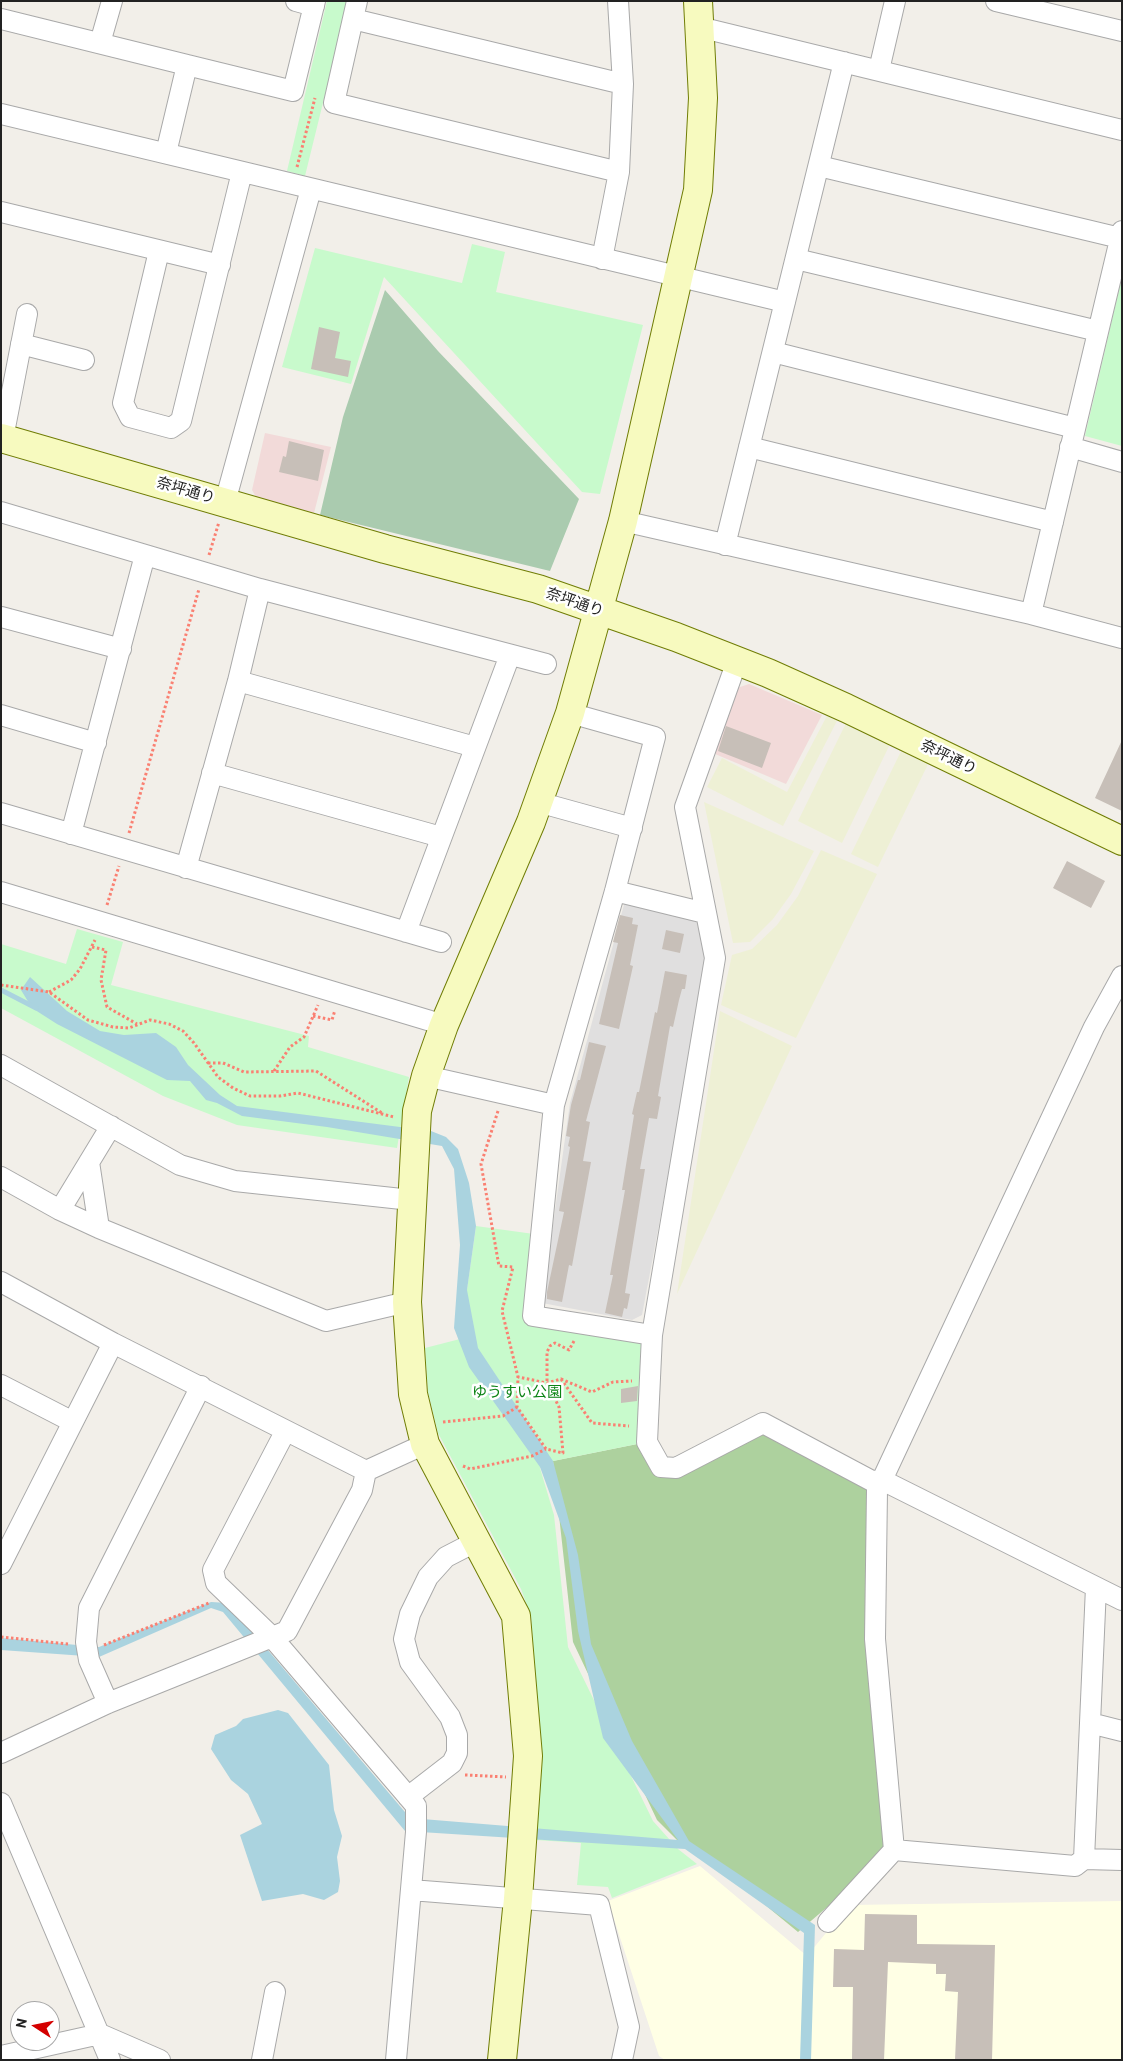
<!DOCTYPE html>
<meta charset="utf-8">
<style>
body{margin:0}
#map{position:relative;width:1123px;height:2061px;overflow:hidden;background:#f2efe9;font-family:Barlow,sans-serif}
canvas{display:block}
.frame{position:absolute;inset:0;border:2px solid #222;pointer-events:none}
.north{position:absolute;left:10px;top:2001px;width:50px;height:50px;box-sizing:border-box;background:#fff;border:1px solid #a7a7a7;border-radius:50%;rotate:281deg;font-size:14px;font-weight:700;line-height:20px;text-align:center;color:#222}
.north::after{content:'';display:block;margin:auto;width:18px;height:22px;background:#d40000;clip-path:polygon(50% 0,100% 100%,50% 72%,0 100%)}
</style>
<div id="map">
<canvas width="1123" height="2061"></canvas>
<div class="frame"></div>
<div class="north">N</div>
</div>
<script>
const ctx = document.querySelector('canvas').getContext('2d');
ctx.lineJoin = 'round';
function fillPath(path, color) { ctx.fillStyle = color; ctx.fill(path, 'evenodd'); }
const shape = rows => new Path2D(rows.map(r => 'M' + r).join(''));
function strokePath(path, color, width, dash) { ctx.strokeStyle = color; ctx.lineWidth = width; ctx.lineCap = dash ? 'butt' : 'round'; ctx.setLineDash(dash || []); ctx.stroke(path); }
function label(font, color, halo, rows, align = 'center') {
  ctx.font = font + ' Barlow,"Noto Sans JP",sans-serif'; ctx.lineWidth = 5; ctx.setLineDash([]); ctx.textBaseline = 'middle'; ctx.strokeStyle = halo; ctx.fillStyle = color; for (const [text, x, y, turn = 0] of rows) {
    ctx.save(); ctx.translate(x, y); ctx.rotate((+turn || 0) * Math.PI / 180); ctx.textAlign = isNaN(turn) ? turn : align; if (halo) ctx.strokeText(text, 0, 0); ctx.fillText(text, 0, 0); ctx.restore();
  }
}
fillPath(shape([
 [625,901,696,919,708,965,642,1315,632,1320,542,1303,570,1103]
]), '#e0dfdf');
fillPath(shape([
 [265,433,331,447,314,513,256,497,252,490],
 [749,684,822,715,786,784,708,751,734,689]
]), '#f2dad9');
fillPath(shape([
 [700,1866,807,1956,849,1905,1122,1901,1122,2060,665,2060,659,2056,608,1901]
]), '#ffffe5');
fillPath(shape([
 [830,710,840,715,783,826,707,787,722,758,787,792],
 [849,717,893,738,842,843,798,821],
 [905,743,932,756,878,867,851,854],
 [704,802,814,851,791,894,773,919,750,942,733,943],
 [821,850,877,874,796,1038,721,1005,732,955,752,949,777,925,798,896],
 [720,1011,792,1046,677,1294]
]), '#eef0d5');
fillPath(shape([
 [763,1423,872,1481,894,1850,798,1932,736,1881,681,1844,657,1820,573,1642,553,1461,647,1442,661,1467]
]), '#add19e');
fillPath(shape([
 [385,290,438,351,579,499,550,571,320,515,343,417]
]), '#aacbaf');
fillPath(shape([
 [327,1,348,1,305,176,287,171],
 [472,244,505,252,496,292,643,325,600,494,582,492,384,277,351,384,282,367,315,248,462,283],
 [1122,277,1122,446,1085,436],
 [77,929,123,942,111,985,309,1036,308,1047,409,1077,397,1148,237,1125,163,1096,1,1008,1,944,66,964],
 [476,1226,541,1235,533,1316,652,1335,647,1442,553,1461,540,1468,554,1515,568,1647,653,1821,678,1849,697,1864,612,1898,608,1887,577,1885,581,1843,536,1840,541,1751,531,1616,521,1589,438,1433,428,1392,425,1348,460,1339]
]), '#c8facc');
fillPath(shape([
 [30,977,67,1011,100,1031,124,1035,156,1033,176,1047,188,1065,220,1095,237,1106,431,1131,446,1137,458,1149,469,1183,476,1226,467,1290,478,1348,553,1461,578,1555,591,1644,632,1741,689,1841,815,1925,811,2060,800,2060,804,1933,685,1849,405,1831,223,1612,211,1608,99,1657,1,1650,1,1638,99,1647,211,1602,228,1603,410,1818,678,1840,603,1738,578,1631,566,1538,540,1467,469,1367,454,1328,460,1245,454,1169,442,1146,327,1127,242,1116,217,1103,206,1100,190,1081,167,1080,57,1024,32,1008,21,990],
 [278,1710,288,1713,329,1765,334,1810,342,1836,337,1857,340,1881,338,1892,324,1900,303,1894,262,1901,240,1835,262,1824,248,1794,231,1780,211,1749,215,1735,236,1726,243,1719]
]), '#aad3df');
strokePath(shape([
 [1,990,36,1008]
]), '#aad3df', 5);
fillPath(shape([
 [319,327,340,332,335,358,351,361,348,377,311,369],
 [289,441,324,450,318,481,279,472,283,456,286,457],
 [726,726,771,743,762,768,718,751],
 [1122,740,1122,811,1095,798],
 [1067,861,1105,881,1091,908,1053,888],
 [620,915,633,918,632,924,638,925,630,965,633,966,619,1029,599,1024,618,943,613,942],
 [666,930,684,934,680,953,662,949],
 [665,971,687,975,685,989,682,989,679,1000,673,1027,670,1026,658,1096,661,1097,657,1119,649,1118,640,1169,645,1169,625,1293,630,1294,627,1309,624,1308,622,1317,605,1313,613,1275,610,1275,625,1190,622,1190,634,1115,632,1114,637,1092,639,1092,655,1012,657,1013],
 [589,1042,606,1046,586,1121,590,1122,583,1161,591,1162,572,1266,569,1265,562,1302,547,1299,547,1292,564,1212,559,1211,570,1147,568,1146,570,1137,566,1136,571,1105,578,1080,580,1080],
 [638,1386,637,1401,621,1403,621,1389],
 [865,1914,917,1915,917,1944,995,1945,992,2060,955,2060,958,1992,945,1991,946,1974,936,1974,936,1964,888,1962,884,2060,852,2060,853,1987,833,1987,834,1949,864,1950]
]), '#c7bfb8');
const street = shape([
 [296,1,314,6],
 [357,1,334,103,619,172],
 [996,1,1122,31],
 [1,19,187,65,166,153],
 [353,19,623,84],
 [699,27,1122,130],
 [100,43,112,1],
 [187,65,293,91,315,1],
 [879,70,895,1],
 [1,114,785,302],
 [819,166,1120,238],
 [1,212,220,265],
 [159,251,123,403,130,417,171,428,181,421,242,172],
 [602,259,619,172,623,84,618,1],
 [796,259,1098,331],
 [21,344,84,360],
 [773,352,1075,428],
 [3,438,27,314],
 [749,447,1053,522],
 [1070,447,1122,462],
 [225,502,311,189],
 [1,512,260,589,546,664],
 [623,521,1031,614,1122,638],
 [725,545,844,62],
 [1031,614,1122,231],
 [1,617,121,649],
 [737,661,685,807,715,958,652,1335,647,1442,661,1467,676,1468,763,1423,872,1481,882,1480,877,1490,875,1639,894,1850,828,1922],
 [238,681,475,747],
 [570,713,655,737,615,891,554,1105,533,1316,652,1335],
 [1,715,96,743],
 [212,773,441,837],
 [538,802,632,828],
 [1,813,441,942],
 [71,834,145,555],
 [186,868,238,681,260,589],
 [615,891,705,913],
 [1,892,444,1025],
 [406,932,510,655],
 [1,1065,180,1165,235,1181,411,1200],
 [426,1076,554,1105],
 [89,1162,99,1228],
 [1,1177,60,1210,99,1228,326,1321,407,1302],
 [60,1210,111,1126],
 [1,1282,113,1343,366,1471],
 [1,1385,73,1422],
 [285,1432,213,1570,216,1583,271,1636,416,1806,416,1832,396,2060],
 [366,1471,425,1444],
 [1,1564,113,1343],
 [1096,1587,882,1480,1094,1027,1122,976],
 [108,1703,89,1660,86,1642,89,1608,201,1386],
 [1090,1723,1122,1731],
 [1,1753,108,1703,287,1631,362,1490,366,1471],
 [408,1797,452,1763,457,1753,457,1735,450,1717,410,1662,404,1639,410,1614,428,1577,446,1557,477,1541],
 [1,1803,110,2060],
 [894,1850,1075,1866,1084,1859,1122,1860],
 [1084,1859,1096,1587,1122,1600],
 [411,1890,599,1905,629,2027,622,2060],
 [1,2056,100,2034,160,2060],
 [262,2060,275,1992]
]);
const secondary = shape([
 [1,438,385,549,538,589,676,637,768,673,846,708,1122,841],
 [502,2060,518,1899,528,1756,516,1616,425,1444,413,1394,407,1302,417,1111,426,1076,444,1025,531,822,570,713,623,521,698,190,703,98,698,1]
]);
strokePath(street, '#a9a9a9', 22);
strokePath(secondary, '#707d05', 30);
strokePath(shape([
 [297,167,315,98],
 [209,555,219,522],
 [129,833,199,589],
 [107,905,119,866],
 [92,947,106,950,101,980,107,1007,137,1024],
 [1,985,49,992,88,1020,113,1027,129,1028,150,1020,169,1024,183,1031,194,1043,218,1077,233,1088,250,1096,280,1096,298,1093,394,1117],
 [49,992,71,980,80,969,95,940],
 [313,1016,332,1020,335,1010],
 [208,1063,223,1063,244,1072,316,1071,382,1113],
 [274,1071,290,1047,304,1037,318,1005],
 [498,1111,481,1164,499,1266,513,1267,502,1311,518,1377],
 [574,1341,569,1350,555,1343,550,1346,547,1352,547,1383,559,1407,563,1453,546,1449,517,1407,518,1377,547,1383,561,1379,592,1392,613,1382,632,1381],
 [561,1379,592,1423,629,1426],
 [443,1422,503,1416,517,1407],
 [463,1466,470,1469,532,1456,546,1449],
 [1,1637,68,1644],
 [104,1645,209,1603],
 [465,1775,506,1777]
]), '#fa8072', 3, [2.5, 2.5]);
strokePath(street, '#fff', 20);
strokePath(secondary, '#f7fabf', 28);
label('15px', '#222', '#fff', [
 ["奈坪通り",186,490,16],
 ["奈坪通り",575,602,19],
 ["奈坪通り",949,757,26]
]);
label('15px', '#0c8416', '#fff', [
 ["ゆうすい公園",517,1392]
]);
</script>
